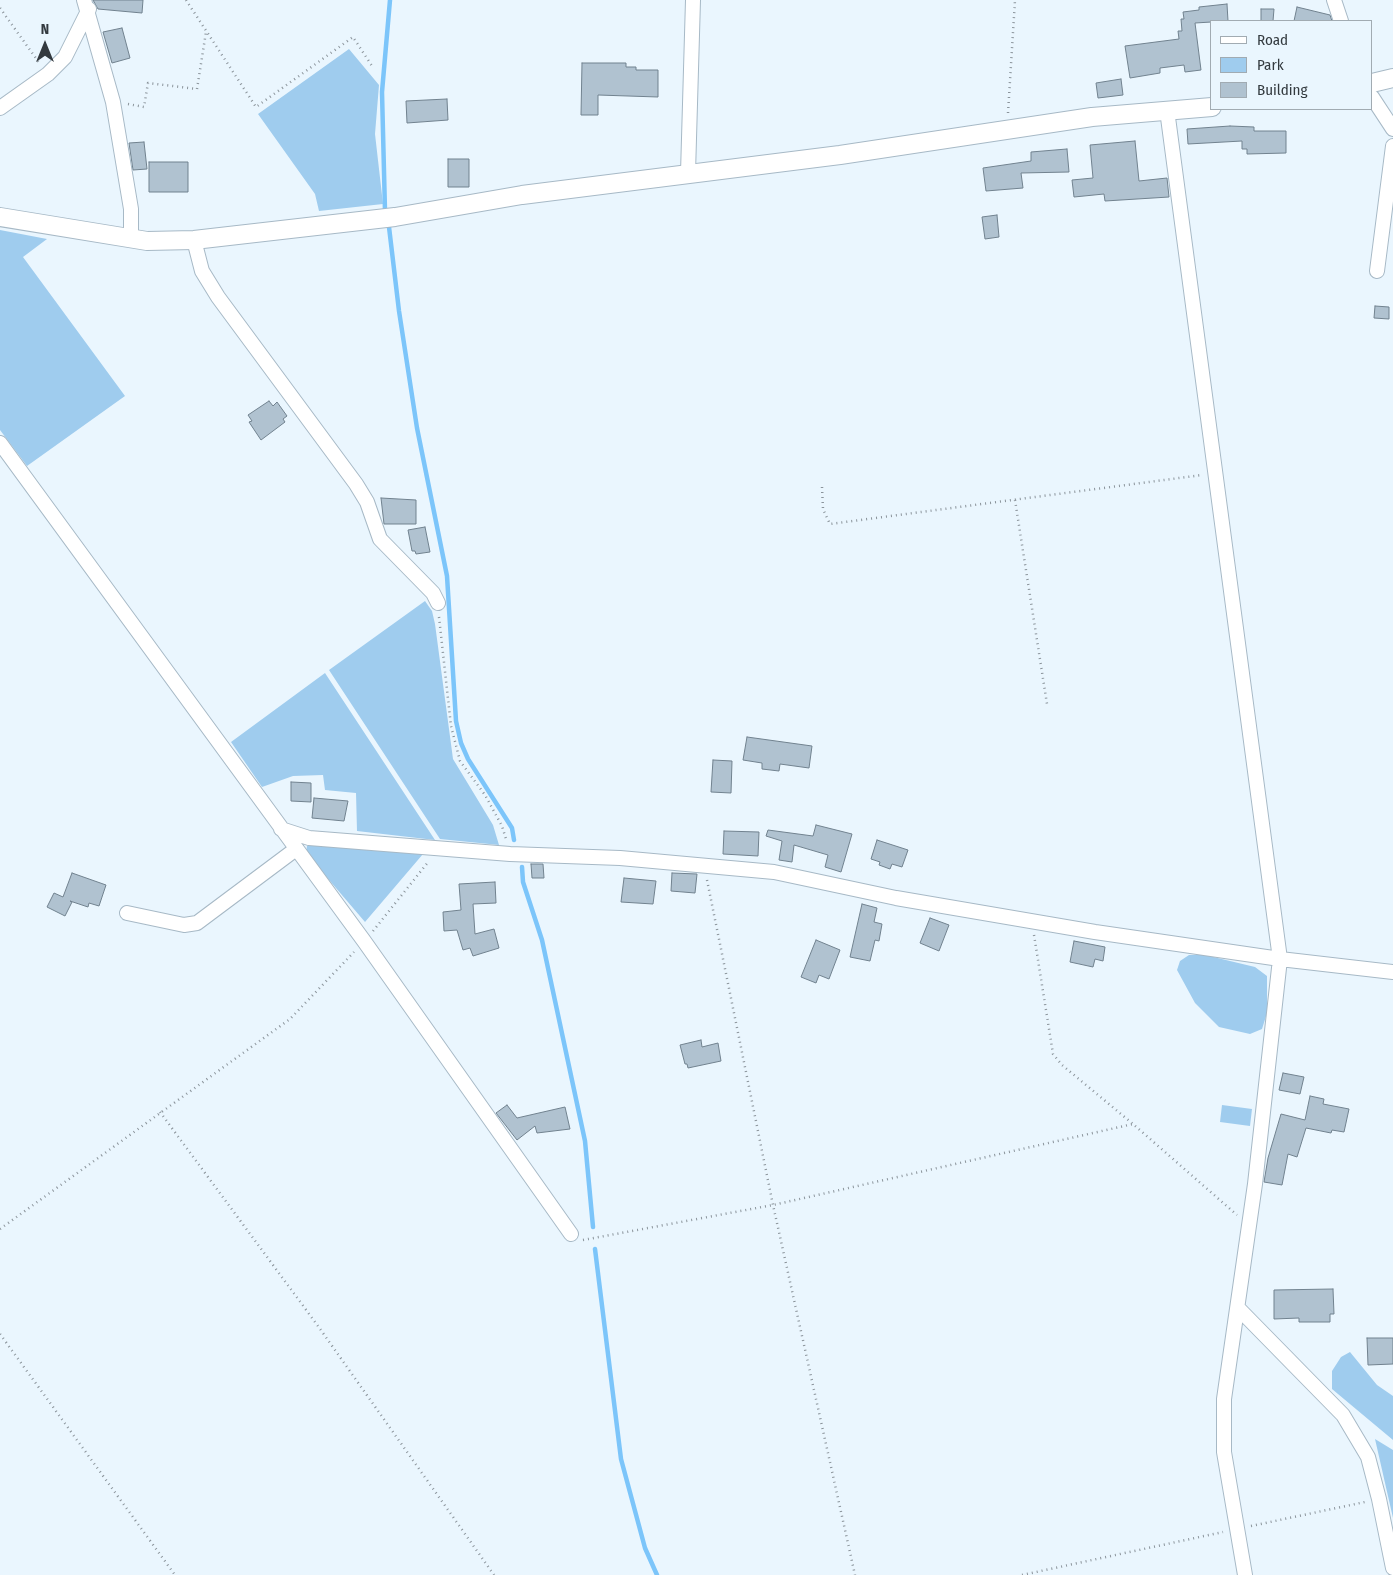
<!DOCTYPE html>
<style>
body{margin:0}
#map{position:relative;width:1393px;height:1575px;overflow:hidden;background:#eaf6fe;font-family:"Fira Sans Condensed",sans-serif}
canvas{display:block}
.legend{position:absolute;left:1210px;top:20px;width:162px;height:90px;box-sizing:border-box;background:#eaf6fe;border:1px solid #a1abb2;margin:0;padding:6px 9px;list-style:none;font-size:15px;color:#333a3f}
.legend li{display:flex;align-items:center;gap:10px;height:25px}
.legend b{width:25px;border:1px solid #a1abb2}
.north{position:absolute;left:20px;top:20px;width:50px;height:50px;-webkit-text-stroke:4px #eaf6fe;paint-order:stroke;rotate:0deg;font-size:14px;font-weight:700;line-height:20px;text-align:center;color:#333a3f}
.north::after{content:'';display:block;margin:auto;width:18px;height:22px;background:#333a3f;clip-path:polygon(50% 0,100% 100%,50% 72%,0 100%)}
</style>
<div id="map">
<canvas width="1393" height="1575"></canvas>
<ul class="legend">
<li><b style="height:6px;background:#fff"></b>Road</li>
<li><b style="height:14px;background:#9fccee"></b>Park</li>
<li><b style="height:14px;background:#b0c2d0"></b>Building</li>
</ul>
<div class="north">N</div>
</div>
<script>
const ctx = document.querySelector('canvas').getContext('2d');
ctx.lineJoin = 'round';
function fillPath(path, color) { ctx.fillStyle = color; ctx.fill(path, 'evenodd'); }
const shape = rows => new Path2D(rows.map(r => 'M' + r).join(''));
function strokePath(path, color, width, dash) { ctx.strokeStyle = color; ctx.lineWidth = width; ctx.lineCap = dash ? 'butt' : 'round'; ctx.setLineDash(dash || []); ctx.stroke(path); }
fillPath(shape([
 [349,49,379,85,375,134,383,204,319,211,315,194,258,114],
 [0,230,47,239,23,257,125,396,27,466,0,430],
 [425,601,432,611,435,624,453,759,493,825,499,845,440,839,329,670],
 [325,673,435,840,357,831,356,793,325,790,323,775,293,776,262,787,231,742],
 [313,843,423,854,365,922,306,853,307,846],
 [1189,955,1205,955,1255,967,1267,976,1267,1013,1262,1029,1250,1034,1219,1027,1195,1003,1177,970,1180,961],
 [1222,1105,1252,1109,1250,1126,1220,1122],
 [1350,1352,1377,1385,1393,1396,1393,1440,1332,1389,1332,1371,1341,1357],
 [1375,1439,1393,1450,1393,1518]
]), '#9fccee');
strokePath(shape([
 [385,211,382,92,390,0],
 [389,227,399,311,417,428,447,576,456,721,461,743,468,759,512,828,514,840],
 [522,867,523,882,542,940,585,1141,593,1227],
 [595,1249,621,1459,645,1548,657,1575]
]), '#7cc5fa', 4.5);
const building = shape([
 [93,0,143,0,142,13,98,9,93,0],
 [1227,4,1228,21,1195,23,1201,70,1185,72,1184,65,1160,68,1160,73,1130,78,1125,46,1179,39,1178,31,1182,31,1181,19,1184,19,1183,12,1199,10,1199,7,1227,4],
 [1297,7,1330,15,1332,21,1294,21,1297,7],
 [1261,9,1274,9,1273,21,1261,21,1261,9],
 [122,28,130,58,112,63,103,32,122,28],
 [582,63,626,63,626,67,636,67,636,70,658,70,658,97,598,95,598,115,581,115,582,63],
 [1121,79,1123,95,1098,98,1096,83,1121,79],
 [447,99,448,120,407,123,406,101,447,99],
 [1230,126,1254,127,1254,131,1286,131,1286,153,1247,154,1247,149,1242,149,1242,141,1188,144,1187,129,1230,126],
 [1135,141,1139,181,1167,178,1169,197,1105,201,1104,194,1074,197,1072,180,1093,178,1090,145,1135,141],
 [144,142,147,169,133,170,129,143,144,142],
 [1067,149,1069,172,1021,173,1023,188,986,191,983,168,1031,161,1031,152,1067,149],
 [448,159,469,159,469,187,448,187,448,159],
 [149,162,188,162,188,192,149,192,149,162],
 [997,215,999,237,985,239,982,217,997,215],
 [1375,306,1389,307,1389,319,1374,318,1375,306],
 [269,401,273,406,277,402,287,416,283,419,285,422,261,440,249,422,252,421,248,415,269,401],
 [381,498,416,500,416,524,384,524,381,498],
 [425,527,430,552,416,554,415,551,412,551,408,530,425,527],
 [747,737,812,746,809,768,780,764,779,771,762,769,762,763,743,760,747,737],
 [713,760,732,761,731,793,711,792,713,760],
 [291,782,311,783,311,802,291,801,291,782],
 [314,798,348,801,344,821,312,818,314,798],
 [816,825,852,834,841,872,825,867,828,855,794,845,792,862,779,860,782,841,766,836,768,830,813,836,816,825],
 [724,831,759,832,758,856,723,854,724,831],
 [877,840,908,850,902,867,892,864,890,869,879,865,880,862,871,859,877,840],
 [531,864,543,864,544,878,532,878,531,864],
 [72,873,106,885,99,906,89,903,88,907,70,901,72,902,65,916,47,907,54,893,63,897,72,873],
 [672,873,697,874,695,893,671,891,672,873],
 [624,878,656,881,653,904,621,902,624,878],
 [495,882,496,903,473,904,475,934,494,929,499,948,473,956,470,948,463,950,457,930,444,931,443,912,461,910,459,884,495,882],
 [862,904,877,908,874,922,882,924,879,941,875,940,870,961,850,957,862,904],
 [930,918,949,925,939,951,920,943,930,918],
 [816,940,840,950,829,979,819,975,816,983,801,977,816,940],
 [1074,941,1105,947,1103,961,1095,959,1093,967,1070,962,1074,941],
 [701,1040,702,1047,718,1043,721,1061,688,1068,687,1064,685,1064,680,1045,701,1040],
 [1283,1073,1304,1077,1300,1094,1279,1090,1283,1073],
 [1310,1096,1324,1099,1323,1104,1349,1109,1344,1132,1332,1130,1331,1133,1306,1128,1297,1157,1288,1154,1282,1185,1264,1182,1268,1158,1281,1114,1305,1120,1310,1096],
 [507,1105,517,1118,565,1107,570,1129,537,1133,535,1126,517,1140,496,1113,507,1105],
 [1333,1289,1334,1314,1330,1314,1330,1322,1299,1322,1299,1318,1274,1319,1274,1290,1333,1289],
 [1367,1338,1393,1338,1393,1364,1368,1365,1367,1338]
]);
fillPath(building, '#b0c2d0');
strokePath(building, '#71828f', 1);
const minor = shape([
 [84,0,113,102,131,209,131,239],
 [1334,0,1341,21],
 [1372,97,1393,129],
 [0,108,48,74,65,57,89,9],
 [1167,110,1280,959,1255,1184,1224,1399,1224,1452,1245,1575],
 [688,173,693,0],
 [194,240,202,271,218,297,356,484,367,502,380,539,433,593,438,603],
 [1377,271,1393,146],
 [0,443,364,941,571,1234],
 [281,829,309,838,510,854,620,858,774,872,896,898,1095,932,1280,959,1393,972],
 [127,913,184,925,197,923,296,849],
 [1238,1308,1343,1415,1368,1457,1379,1499,1393,1568]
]);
const tertiary = shape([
 [1372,83,1393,78],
 [0,217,147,241,194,240,395,217,522,195,840,155,1092,117,1212,107]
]);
strokePath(minor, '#a7b9c6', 16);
strokePath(tertiary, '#a7b9c6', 20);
strokePath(shape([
 [186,0,256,107,353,37,372,66],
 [0,8,40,64],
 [128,104,144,107,148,83,197,89,206,32],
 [1008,113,1015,0],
 [822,487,823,509,830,524,1202,475],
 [1015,500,1047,704],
 [439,617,451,726,460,761,485,795,502,826,506,839],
 [707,880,773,1205,855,1575],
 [373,931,429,861],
 [1034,935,1053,1054,1062,1065,1133,1124],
 [160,1112,318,1326,494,1575],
 [0,1229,290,1019,354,952],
 [583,1240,773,1205,1133,1124,1237,1215],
 [0,1334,175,1575],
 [1251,1526,1365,1502],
 [1022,1575,1223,1532]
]), '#8b949b', 2.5, [1, 4]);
strokePath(minor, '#fff', 14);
strokePath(tertiary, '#fff', 18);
</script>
